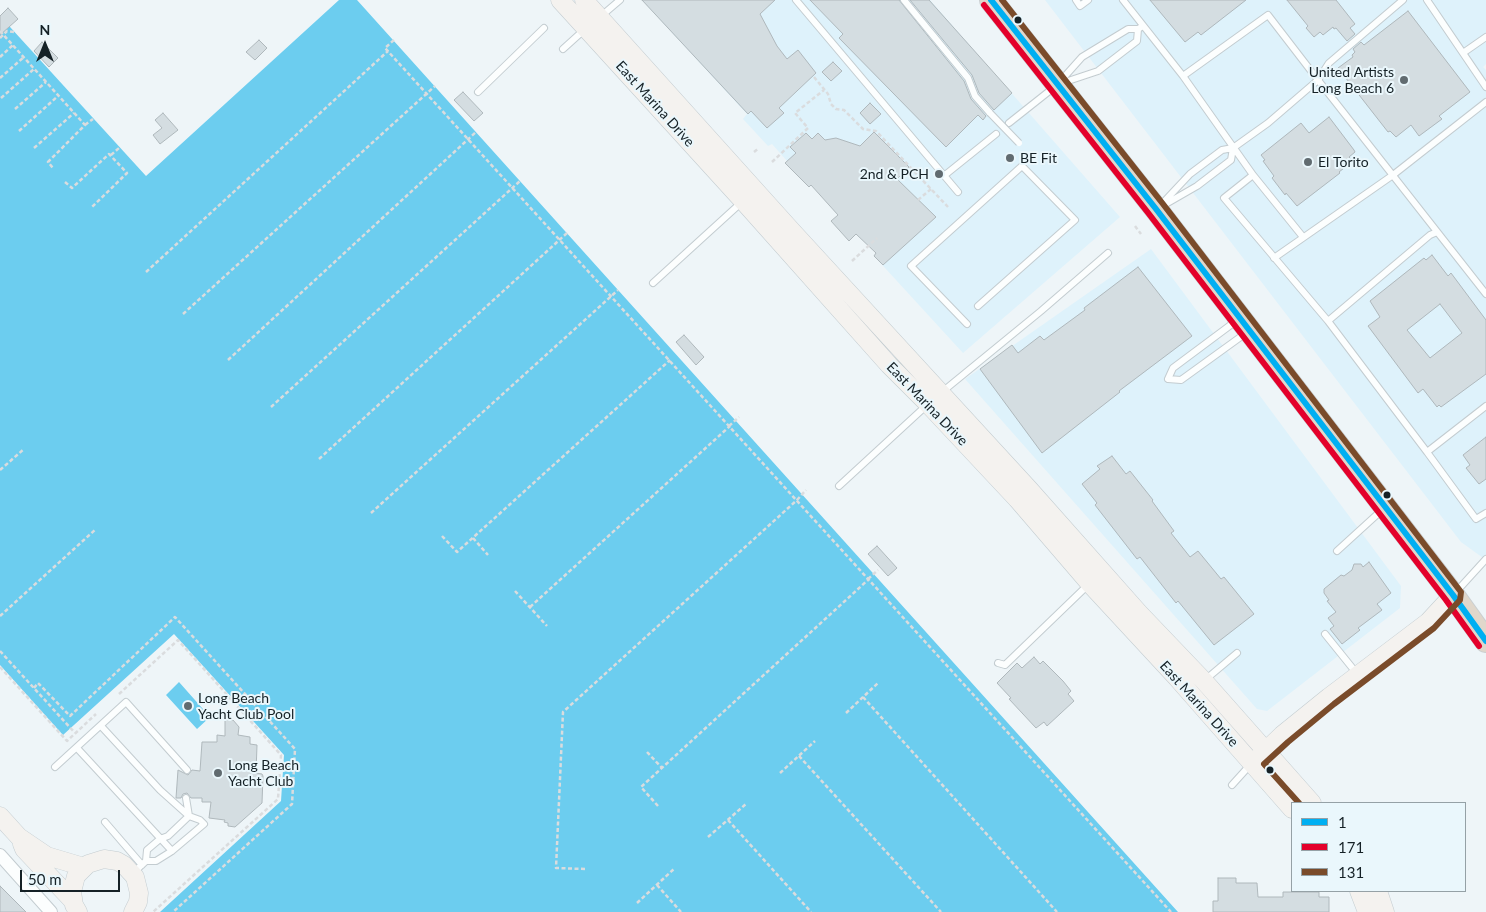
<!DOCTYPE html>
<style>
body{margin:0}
#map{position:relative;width:1486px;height:912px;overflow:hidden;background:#eef5f8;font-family:Lato,sans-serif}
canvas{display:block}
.legend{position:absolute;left:1291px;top:802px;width:175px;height:90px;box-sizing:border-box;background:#eaf7fc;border:1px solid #95a1a6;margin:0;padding:6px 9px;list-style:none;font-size:15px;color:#152126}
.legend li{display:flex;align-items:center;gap:10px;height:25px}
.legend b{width:25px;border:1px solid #95a1a6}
.north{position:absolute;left:20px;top:20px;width:50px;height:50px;-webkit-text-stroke:4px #eaf7fc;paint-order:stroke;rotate:0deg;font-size:14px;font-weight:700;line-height:20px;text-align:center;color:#152126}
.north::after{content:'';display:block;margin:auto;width:18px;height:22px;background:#152126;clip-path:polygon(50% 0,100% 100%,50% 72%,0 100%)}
.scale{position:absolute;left:20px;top:870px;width:100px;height:22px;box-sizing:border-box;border:2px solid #152126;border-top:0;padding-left:6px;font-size:15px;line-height:18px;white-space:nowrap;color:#152126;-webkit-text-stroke:4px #eaf7fc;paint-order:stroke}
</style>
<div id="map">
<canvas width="1486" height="912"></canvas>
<ul class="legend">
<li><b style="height:6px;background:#00aff2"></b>1</li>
<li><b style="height:6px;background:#e4002b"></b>171</li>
<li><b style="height:6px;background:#7a4b2a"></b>131</li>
</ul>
<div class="north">N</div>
<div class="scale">50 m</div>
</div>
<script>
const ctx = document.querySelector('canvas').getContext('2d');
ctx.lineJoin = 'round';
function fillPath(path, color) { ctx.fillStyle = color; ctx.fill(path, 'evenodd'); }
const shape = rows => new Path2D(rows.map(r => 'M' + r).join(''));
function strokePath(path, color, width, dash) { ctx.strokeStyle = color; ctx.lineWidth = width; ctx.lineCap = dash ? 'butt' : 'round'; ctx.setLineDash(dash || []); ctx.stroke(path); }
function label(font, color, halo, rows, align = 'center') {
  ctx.font = font + ' Lato,sans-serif'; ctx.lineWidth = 4; ctx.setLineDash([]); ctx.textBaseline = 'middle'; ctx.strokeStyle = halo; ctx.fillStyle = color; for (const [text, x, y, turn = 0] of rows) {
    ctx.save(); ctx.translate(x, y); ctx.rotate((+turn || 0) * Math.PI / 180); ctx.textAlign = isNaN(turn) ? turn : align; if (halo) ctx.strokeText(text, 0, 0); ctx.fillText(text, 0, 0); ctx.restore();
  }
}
fillPath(shape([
 [642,0,930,0,1120,217,963,353,874,256,884,246,872,233,864,241,856,234,849,241,838,215,812,185,809,187,785,163,787,161,772,144,768,146,743,119,747,114],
 [1045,0,1486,0,1486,64,1483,67,1486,70,1486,560,1461,542],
 [1151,249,1401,586,1400,608,1267,711,1257,709,965,379]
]), '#def2fb');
fillPath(shape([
 [339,0,357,0,1178,912,160,912,281,801,284,755,174,634,63,735,0,665,0,16,146,176],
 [179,682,210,717,197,729,166,695]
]), '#6ccdef');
const building = shape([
 [642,0,775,0,760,14,777,46,787,59,798,50,816,73,779,108,784,113,767,128,751,111,748,114,642,0],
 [810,0,899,0,964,81,971,99,986,116,983,120,978,115,946,147,839,38,843,34,810,0],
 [910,0,929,0,1012,93,994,110,979,93,972,75,910,0],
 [1150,0,1246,0,1201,35,1198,32,1185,42,1150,0],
 [1287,0,1336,0,1355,24,1350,28,1355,34,1347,41,1336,28,1334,29,1333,27,1323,35,1320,32,1314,37,1306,28,1308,26,1287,0],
 [8,8,18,19,0,35,0,16,8,8],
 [1408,11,1470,92,1439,116,1442,119,1419,136,1411,125,1396,137,1390,131,1388,132,1338,68,1353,57,1352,55,1355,52,1353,49,1361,42,1364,45,1408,11],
 [259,40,267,48,255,60,246,52,259,40],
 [42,42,58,58,49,67,34,51,42,42],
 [833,62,842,71,831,81,822,72,833,62],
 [463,92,483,113,474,121,454,100,463,92],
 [870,103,881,114,870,124,860,113,870,103],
 [163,113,178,130,160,144,153,135,162,128,155,120,163,113],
 [1329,117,1354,150,1355,152,1349,157,1353,161,1339,172,1340,173,1297,206,1286,193,1285,195,1272,178,1274,176,1263,161,1265,160,1261,155,1301,123,1309,133,1329,117],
 [874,132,909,167,897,179,936,217,883,265,874,256,876,253,856,234,849,241,831,221,838,215,811,185,809,187,785,163,796,153,790,147,806,133,812,139,818,133,825,140,836,138,860,146,874,132],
 [1432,255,1448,276,1451,273,1486,320,1486,374,1441,407,1439,405,1437,407,1423,389,1418,393,1368,326,1380,317,1370,301,1424,258,1426,260,1432,255],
 [1440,304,1462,333,1430,358,1407,330,1440,304],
 [1138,267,1192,336,1119,391,1120,392,1042,453,980,369,1012,345,1018,353,1040,336,1044,340,1085,310,1084,308,1138,267],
 [684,335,704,357,696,365,676,342,684,335],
 [1486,437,1486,479,1479,484,1466,468,1470,465,1463,455,1486,437],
 [1112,456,1126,474,1130,471,1153,500,1152,501,1174,531,1171,533,1190,557,1198,551,1221,579,1224,577,1254,614,1214,645,1178,601,1176,603,1140,557,1137,559,1095,505,1097,503,1082,484,1100,469,1097,466,1112,456],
 [877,546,897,568,888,576,868,554,877,546],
 [1369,562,1391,593,1377,604,1382,610,1358,628,1360,630,1342,644,1330,629,1334,626,1328,618,1336,612,1327,601,1329,600,1324,593,1324,589,1341,575,1344,576,1352,570,1354,564,1361,564,1363,567,1369,562],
 [1034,657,1040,664,1043,661,1063,681,1071,691,1068,694,1074,701,1047,726,1044,722,1036,728,1009,699,1011,698,997,683,1017,663,1022,668,1034,657],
 [225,720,233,720,239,727,238,735,250,737,250,744,257,745,256,773,262,774,263,776,262,803,235,827,228,826,228,823,224,822,225,820,209,818,211,802,202,802,202,798,191,798,187,793,183,794,181,798,176,798,178,770,188,775,192,770,200,771,202,742,217,742,217,735,225,736,225,720],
 [1218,878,1236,878,1236,883,1257,883,1258,897,1283,897,1283,892,1319,892,1319,897,1329,897,1329,912,1213,912,1213,901,1218,901,1218,878],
 [0,886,26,912,0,912,0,886]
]);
fillPath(building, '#d4dde1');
strokePath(building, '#afb8bc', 1);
const lane = shape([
 [796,0,958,192],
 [904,0,968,78,975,96,990,113],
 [1076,0,1080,6,1088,0],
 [1123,0,1183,76,1253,175,1224,198,1328,321,1427,452],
 [1427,0,1486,87],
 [600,17,620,0],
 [563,49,584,30],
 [1463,53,1486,37],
 [1183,76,1268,15,1318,80,1486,294],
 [1062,83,1098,71,1137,41,1138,29],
 [478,92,544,28],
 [1009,123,1057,85,1082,57,1128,29,1138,29,1143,26],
 [945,175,996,134],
 [1253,175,1303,237],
 [1164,205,1197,186,1231,160,1233,148],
 [1160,206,1190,174,1222,150,1233,148,1268,123,1318,80,1329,63,1403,0],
 [1274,258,1393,175,1486,102],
 [653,283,743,201],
 [1236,321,1173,368,1168,379,1181,380,1246,333],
 [1328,321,1430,235,1437,232],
 [967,324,911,266,1022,166,1075,220,978,306],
 [942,392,1041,311,1108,253],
 [1486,406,1427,452,1476,519,1486,513],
 [839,486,927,405],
 [1337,551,1382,510],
 [1456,592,1486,559],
 [1325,634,1358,675],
 [998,663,1005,665,1089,584],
 [1205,680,1237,653],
 [101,726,160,790,189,816,200,820,204,824,172,851,156,861,146,861],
 [77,748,172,851],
 [55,767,126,702,187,770],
 [1232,785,1251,764],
 [186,798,189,816],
 [105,822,142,865],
 [133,873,146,861,147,850,160,839,168,836,189,816]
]);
const street = shape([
 [0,855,51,912]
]);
const secondary = shape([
 [560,0,743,201,889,365,928,404,1017,499,1090,584,1177,678,1292,809],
 [584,0,792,231,1029,489,1139,613,1204,681,1312,803],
 [1258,758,1282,735,1329,697,1428,622,1453,595],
 [0,816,19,837,47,856,84,867],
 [22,844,24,849,73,901],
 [1359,891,1367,912],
 [1378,891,1385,912],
 [78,912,74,905,72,892,76,876,88,864,104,859,117,861,124,865,135,877,139,893,138,902,133,912]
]);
const highway = shape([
 [991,0,1156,209,1453,595,1486,641]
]);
strokePath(lane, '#c3ccd0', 8);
strokePath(street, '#c3ccd0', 14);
strokePath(secondary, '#c3ccd0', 19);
strokePath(highway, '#cacfd1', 24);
strokePath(shape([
 [0,31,85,125,48,162,53,168],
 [0,38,7,31,14,32],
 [394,40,385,48,1171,912],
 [0,57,13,45],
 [814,77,828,94,831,104,836,109,844,110,863,129,876,131,948,207],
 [0,78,24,57],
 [1,98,34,69],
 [15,109,46,82],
 [85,125,93,119],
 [19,131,58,96],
 [34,148,74,113],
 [754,152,759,148],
 [111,155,119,148],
 [772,162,808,128,795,113,824,90],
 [65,182,72,188,109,154,127,173,92,207],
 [918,200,931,189],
 [1135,226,1141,234],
 [852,261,877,238],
 [146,272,388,51],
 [183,314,435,86],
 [228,360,476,132],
 [271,407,520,181],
 [729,426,739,417],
 [319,459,567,233],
 [0,470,24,449],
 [797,500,806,490],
 [371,513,618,290],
 [442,536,457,552,670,360],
 [473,538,488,555],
 [868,579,878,570],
 [515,591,547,626],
 [530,607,730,426],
 [0,616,96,529],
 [0,651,75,733],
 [0,667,67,741,96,714],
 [34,688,38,683,70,716,175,617,295,749,292,804,173,912],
 [119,694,178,640,281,755,278,799,153,912],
 [863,697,1057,912],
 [846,713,878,683],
 [647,752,662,768],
 [799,756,941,912],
 [780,773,815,741],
 [658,806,641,787,869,579],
 [728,820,811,912],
 [708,837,746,804],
 [585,869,556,868,563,712,797,500],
 [657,885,681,912],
 [637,903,675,868]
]), '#dadcde', 2.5, [4, 2.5]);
strokePath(lane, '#fcfefe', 6);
strokePath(street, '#fcfefe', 12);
strokePath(secondary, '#f4f2ef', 18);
strokePath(highway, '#e0d7cb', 22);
const laneBridge = shape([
 [990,113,1019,143]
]);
strokePath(laneBridge, '#c3ccd0', 8, []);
strokePath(laneBridge, '#fcfefe', 6);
strokePath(shape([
 [991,0,1156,209,1453,595,1486,641]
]), '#00aff2', 6);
strokePath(shape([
 [984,5,1149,214,1446,600,1479,646]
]), '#e4002b', 6);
strokePath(shape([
 [1002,0,1163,204,1461,592,1460,600,1434,628,1334,704,1288,742,1264,764,1299,803]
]), '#7a4b2a', 6);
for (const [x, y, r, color] of [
 [1018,20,4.5,"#152126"],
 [1404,80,5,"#616b70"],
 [1010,158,5,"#616b70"],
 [1308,162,5,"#616b70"],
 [939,174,5,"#616b70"],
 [1387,495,4.5,"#152126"],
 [188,706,5,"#616b70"],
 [1270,770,4.5,"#152126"],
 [218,773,5,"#616b70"]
]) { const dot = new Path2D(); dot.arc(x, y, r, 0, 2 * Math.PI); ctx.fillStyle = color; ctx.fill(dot); strokePath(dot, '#eaf7fc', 2); }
label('14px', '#152126', '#eaf7fc', [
 ["United Artists",1394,72,"right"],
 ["Long Beach 6",1394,88,"right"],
 ["BE Fit",1020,158],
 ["El Torito",1318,162],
 ["2nd & PCH",929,174,"right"],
 ["Long Beach",198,698],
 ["Yacht Club Pool",198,714],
 ["Long Beach",228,765],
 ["Yacht Club",228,781]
], 'left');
label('14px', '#152126', '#eaf7fc', [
 ["East Marina Drive",655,104,48],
 ["East Marina Drive",927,404,46],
 ["East Marina Drive",1199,704,48]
]);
</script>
